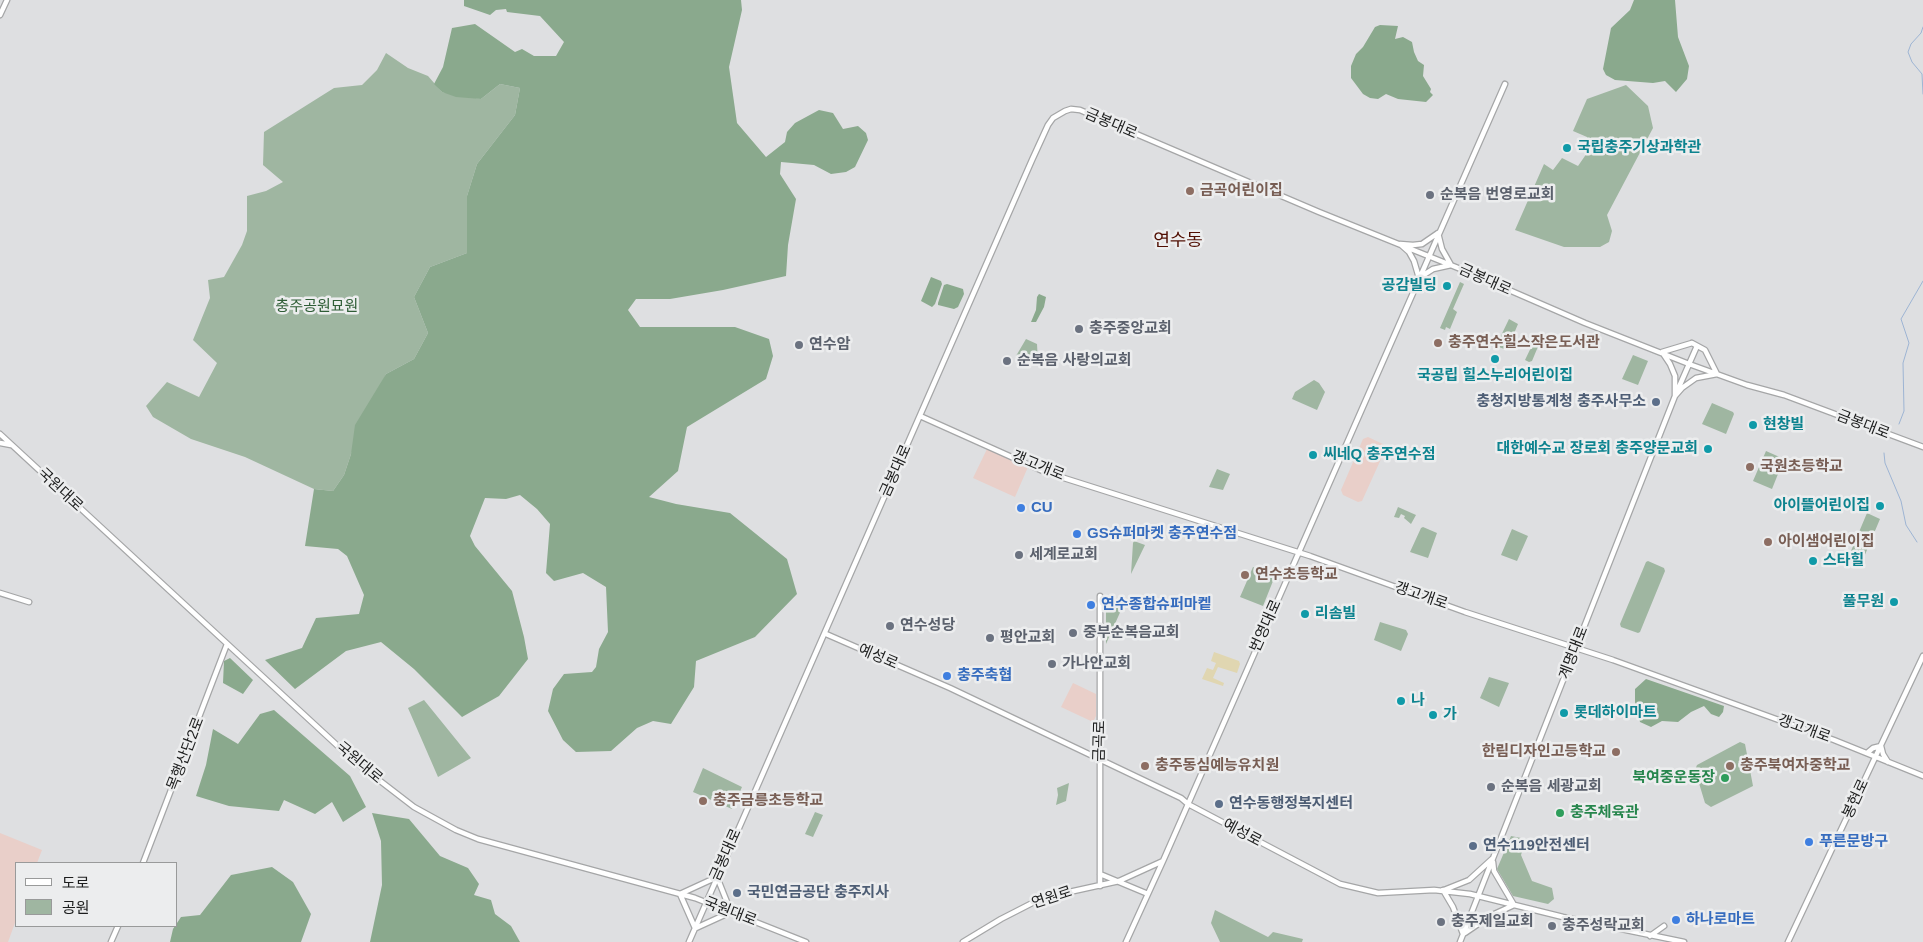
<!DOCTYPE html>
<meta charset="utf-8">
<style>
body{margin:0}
#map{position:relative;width:1923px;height:942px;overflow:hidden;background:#dedfe1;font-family:Arial,"Noto Sans KR",sans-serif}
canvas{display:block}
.legend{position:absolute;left:15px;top:862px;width:162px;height:65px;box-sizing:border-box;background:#ecedee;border:1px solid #999a9a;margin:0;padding:6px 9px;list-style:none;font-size:15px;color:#1c1d1d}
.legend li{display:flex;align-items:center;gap:10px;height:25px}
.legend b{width:25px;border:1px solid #999a9a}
</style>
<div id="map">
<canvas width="1923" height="942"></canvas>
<ul class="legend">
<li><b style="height:6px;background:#fff"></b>도로</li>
<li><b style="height:14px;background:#9fb6a1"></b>공원</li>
</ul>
</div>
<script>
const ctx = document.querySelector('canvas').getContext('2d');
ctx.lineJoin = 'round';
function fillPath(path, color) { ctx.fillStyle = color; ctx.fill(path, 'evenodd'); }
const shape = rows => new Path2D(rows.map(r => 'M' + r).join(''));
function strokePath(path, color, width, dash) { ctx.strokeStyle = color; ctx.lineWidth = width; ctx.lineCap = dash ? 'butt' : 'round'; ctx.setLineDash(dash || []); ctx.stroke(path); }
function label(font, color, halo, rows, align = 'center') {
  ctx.font = font + ' Arial,"Noto Sans KR",sans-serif'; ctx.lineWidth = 5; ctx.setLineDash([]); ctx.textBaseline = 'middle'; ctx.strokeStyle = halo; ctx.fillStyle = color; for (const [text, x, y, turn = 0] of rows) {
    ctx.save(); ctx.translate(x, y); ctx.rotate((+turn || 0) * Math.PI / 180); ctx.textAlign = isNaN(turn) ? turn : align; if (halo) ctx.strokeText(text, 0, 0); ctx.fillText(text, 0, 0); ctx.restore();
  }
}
fillPath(shape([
 [1368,437,1385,445,1386,448,1362,501,1358,502,1343,495,1341,490,1363,439],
 [987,449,1028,467,1015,497,973,478],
 [1073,683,1096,694,1096,716,1093,722,1061,707],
 [0,833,42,850,37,863,16,863,16,920,8,942,0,942]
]), '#e9cfc9');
fillPath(shape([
 [386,53,408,68,428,76,442,92,481,99,500,84,520,88,515,115,477,164,467,196,467,253,430,267,414,297,428,333,414,359,386,374,351,454,344,475,333,491,314,489,245,457,191,439,153,417,146,406,167,382,199,397,217,363,193,340,210,298,208,280,224,277,242,245,247,231,247,196,266,191,283,182,263,165,264,132,334,88,362,85,377,70],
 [1626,85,1648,106,1653,128,1607,215,1612,231,1609,242,1600,247,1564,247,1515,230,1544,164,1553,170,1562,158,1578,166,1587,153,1587,137,1573,131,1587,99],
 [1460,282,1464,284,1453,309,1457,312,1450,329,1446,327,1445,330,1440,328],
 [1509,319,1518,324,1507,350,1496,346],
 [1537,335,1542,337,1532,361,1529,362,1525,360],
 [1026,339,1037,344,1038,362,1036,363,1016,356],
 [1633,355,1648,361,1638,385,1622,379],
 [1314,380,1319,383,1325,392,1317,410,1292,399,1295,392],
 [1712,403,1733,412,1734,414,1726,434,1702,424],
 [1766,451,1784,459,1772,489,1753,481],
 [1217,469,1230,474,1223,490,1209,487],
 [1398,507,1416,515,1411,524,1404,518,1405,516,1401,514,1399,518,1394,517],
 [1867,513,1880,519,1864,557,1851,551],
 [1423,527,1437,533,1428,558,1410,552,1421,528],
 [1512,529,1528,536,1517,561,1501,555],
 [1134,541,1145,545,1131,574,1133,543],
 [1648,561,1664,568,1665,571,1640,632,1638,633,1621,627,1620,624,1646,562],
 [1253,567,1275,576,1263,606,1240,597],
 [1108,603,1122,608,1106,644,1106,605],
 [1380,622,1406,630,1408,634,1401,651,1374,640],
 [1489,677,1509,683,1499,707,1480,698],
 [424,700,471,758,438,777,408,708],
 [1740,742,1745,744,1753,786,1711,807,1705,803,1695,770,1697,765],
 [703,768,742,787,732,809,693,792],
 [1069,783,1066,801,1056,805,1058,795,1057,788],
 [815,812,823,815,813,837,805,834],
 [1511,836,1526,839,1521,855,1532,881,1552,888,1554,899,1548,904,1513,896,1497,869],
 [1215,910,1268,937,1273,932,1303,939,1302,942,1220,942,1211,923]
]), '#9fb6a1');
fillPath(shape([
 [464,0,741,0,742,10,729,67,737,123,766,157,785,142,787,132,795,123,819,110,833,113,843,129,858,126,866,133,868,140,855,167,846,172,831,174,814,165,781,162,780,174,796,199,788,245,786,276,723,290,670,299,636,299,628,310,640,327,735,327,769,339,773,356,766,379,687,427,678,471,649,497,676,504,730,513,787,559,797,594,755,637,696,661,694,687,671,724,653,721,637,728,611,751,576,752,563,740,548,711,553,689,564,674,592,672,596,667,599,649,608,632,606,587,583,573,554,581,546,573,550,524,537,509,520,495,506,499,485,498,470,536,475,546,512,591,524,637,528,659,499,696,462,717,414,669,381,642,346,651,295,689,265,660,302,648,316,618,359,614,364,595,347,556,338,549,305,546,314,489,333,491,344,475,351,454,355,425,386,374,414,359,428,333,414,297,430,267,467,253,467,196,477,164,515,115,520,88,500,84,481,99,456,97,442,92,434,84,443,67,452,28,475,24,515,52,522,49,534,56,556,56,564,42,540,16,507,12,506,9,496,10,490,15,464,6],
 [1634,0,1675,0,1678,37,1689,66,1687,79,1676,92,1665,81,1653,83,1615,80,1606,75,1603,69,1611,28,1630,10],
 [1380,25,1398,26,1395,39,1403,37,1412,42,1414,52,1418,61,1424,65,1423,76,1431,89,1430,92,1433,95,1426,102,1398,99,1386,94,1378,99,1370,98,1363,94,1351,78,1351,66,1356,54,1363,47,1375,27],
 [931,277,941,281,942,284,935,304,932,307,921,301],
 [947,284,963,289,964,294,958,307,954,309,938,305,938,303,944,285],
 [1039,294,1046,297,1044,307,1036,322,1031,322,1036,310,1037,297],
 [230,658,253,680,243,694,223,683,224,661],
 [1646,679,1724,706,1723,712,1719,717,1711,714,1704,706,1691,712,1678,722,1662,721,1651,727,1640,722,1635,702,1635,689],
 [274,710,350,776,366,807,343,822,332,802,315,814,284,800,279,811,229,806,196,796,206,765,213,729,238,744,260,714],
 [372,813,409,819,440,856,468,868,479,884,474,895,491,900,495,914,511,926,520,942,370,942,382,885,381,841],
 [272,867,293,882,311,914,301,942,170,942,173,929,181,917,200,915,231,875]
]), '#8aa98d');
fillPath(shape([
 [1214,652,1239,661,1240,664,1237,673,1218,667,1213,678,1224,683,1223,686,1202,679,1207,668,1213,670,1216,663,1211,661]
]), '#e0d6b1');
strokePath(shape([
 [1923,27,1921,33,1911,44,1908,52,1912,62,1922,74,1923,94],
 [1899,424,1904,411,1903,363,1909,343,1901,319,1923,281],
 [1884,453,1885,463,1901,501,1906,525,1917,542]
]), '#9db4d3', 1);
const minor = shape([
 [0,15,7,0],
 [1438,233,1442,249,1451,265,1433,269,1419,278,1414,261,1409,252,1400,244,1413,245,1422,244,1438,233],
 [1692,343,1705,350,1717,374,1696,378,1682,388,1675,396,1675,376,1670,364,1662,352,1692,343],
 [920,416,1045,472,1310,556,1465,612,1613,660,1834,740,1923,776],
 [0,434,353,760,414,807,456,830,478,839,695,898,806,942],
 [0,443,11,445],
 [0,593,29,602],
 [1100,596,1100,886],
 [826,634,950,688,1181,798,1188,804,1340,884,1378,893,1434,890,1470,894,1563,917,1684,942],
 [1867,753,1873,748,1881,746,1883,754,1888,762],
 [1493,862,1494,871,1514,905],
 [143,863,227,644],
 [1100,874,1148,894],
 [717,877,731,912],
 [1443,890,1453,907,1463,934],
 [1444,890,1469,880,1492,859],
 [680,894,717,877],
 [680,894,695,928],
 [696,928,731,912],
 [1465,933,1490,916,1514,905],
 [1650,936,1664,926],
 [111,942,118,926],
 [689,942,1032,160,1048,125,1053,118,1065,111,1071,109,1080,110,1319,212,1463,270,1585,323,1689,364,1747,385,1784,395,1923,447],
 [963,942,1001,919,1042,898,1119,881,1163,861],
 [1126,942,1163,861,1505,84],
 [1460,942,1675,396,1697,346],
 [1788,942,1923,656]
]);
strokePath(minor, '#a5a6a7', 7);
strokePath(minor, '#fff', 4.5);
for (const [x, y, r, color] of [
 [1567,148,5,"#0f9aa8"],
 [1190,191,5,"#8d6e63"],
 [1430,195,5,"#6b7280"],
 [1447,286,5,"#0f9aa8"],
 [1079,329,5,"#6b7280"],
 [1438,343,5,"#8d6e63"],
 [799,345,5,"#6b7280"],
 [1495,359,5,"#0f9aa8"],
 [1007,361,5,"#6b7280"],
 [1656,402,5,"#5c6f8a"],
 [1753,425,5,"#0f9aa8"],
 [1708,449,5,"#0f9aa8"],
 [1313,455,5,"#0f9aa8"],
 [1750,467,5,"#8d6e63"],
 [1880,506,5,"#0f9aa8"],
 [1021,508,5,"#3f7fe0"],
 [1077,534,5,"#3f7fe0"],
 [1768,542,5,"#8d6e63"],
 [1019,555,5,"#6b7280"],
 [1813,561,5,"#0f9aa8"],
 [1245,575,5,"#8d6e63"],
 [1894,602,5,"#0f9aa8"],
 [1091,605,5,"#3f7fe0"],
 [1305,614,5,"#0f9aa8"],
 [890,626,5,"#6b7280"],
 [1073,633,5,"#6b7280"],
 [990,638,5,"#6b7280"],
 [1052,664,5,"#6b7280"],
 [947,676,5,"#3f7fe0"],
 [1401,701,5,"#0f9aa8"],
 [1564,713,5,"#0f9aa8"],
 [1433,715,5,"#0f9aa8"],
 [1616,752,5,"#8d6e63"],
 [1145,766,5,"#8d6e63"],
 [1730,766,5,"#8d6e63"],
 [1725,778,5,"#2e9e5b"],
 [1491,787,5,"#6b7280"],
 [703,801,5,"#8d6e63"],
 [1219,804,5,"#5c6f8a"],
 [1560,813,5,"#2e9e5b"],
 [1809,842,5,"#3f7fe0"],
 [1473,846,5,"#5c6f8a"],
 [737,893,5,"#5c6f8a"],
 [1676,920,5,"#3f7fe0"],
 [1441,922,5,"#6b7280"],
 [1552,926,5,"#6b7280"]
]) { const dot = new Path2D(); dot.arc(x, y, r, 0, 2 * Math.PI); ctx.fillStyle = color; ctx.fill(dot); strokePath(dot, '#ecedee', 2); }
label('15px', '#1c1d1d', '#ecedee', [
 ["금봉대로",1111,124,23],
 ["금봉대로",1485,280,24],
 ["금봉대로",1863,425,21],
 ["갱고개로",1038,466,22],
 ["금봉대로",896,471,-66],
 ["국원대로",60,490,43],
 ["갱고개로",1421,596,19],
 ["번영대로",1266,626,-66],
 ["계명대로",1574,653,-69],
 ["예성로",878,657,23],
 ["갱고개로",1804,729,20],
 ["금곡로",1100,741,-89],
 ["목행산단2로",186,754,-69],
 ["국원대로",359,763,40],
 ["봉현로",1856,799,-65],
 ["예성로",1242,833,28],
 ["금봉대로",726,855,-66],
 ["연원로",1052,898,-18],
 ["국원대로",730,912,21]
]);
label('bold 15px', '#0d838f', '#ecedee', [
 ["국립충주기상과학관",1577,148],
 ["공감빌딩",1437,286,"right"],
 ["국공립 힐스누리어린이집",1495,376,"center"],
 ["현창빌",1763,425],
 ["대한예수교 장로회 충주양문교회",1698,449,"right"],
 ["씨네Q 충주연수점",1323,455],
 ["아이뜰어린이집",1870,506,"right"],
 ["스타힐",1823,561],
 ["풀무원",1884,602,"right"],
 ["리솜빌",1315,614],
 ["나",1411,701],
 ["롯데하이마트",1574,713],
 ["가",1443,715]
], 'left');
label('bold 15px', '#785e54', '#ecedee', [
 ["금곡어린이집",1200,191],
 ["충주연수힐스작은도서관",1448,343],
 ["국원초등학교",1760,467],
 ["아이샘어린이집",1778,542],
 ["연수초등학교",1255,575],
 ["한림디자인고등학교",1606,752,"right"],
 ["충주동심예능유치원",1155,766],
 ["충주북여자중학교",1740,766],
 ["충주금릉초등학교",713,801]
], 'left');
label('bold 15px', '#5b616d', '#ecedee', [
 ["순복음 번영로교회",1440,195],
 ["충주중앙교회",1089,329],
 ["연수암",809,345],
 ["순복음 사랑의교회",1017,361],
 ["세계로교회",1029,555],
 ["연수성당",900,626],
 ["중부순복음교회",1083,633],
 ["평안교회",1000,638],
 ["가나안교회",1062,664],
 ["순복음 세광교회",1501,787],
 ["충주제일교회",1451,922],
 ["충주성락교회",1562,926]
], 'left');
label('15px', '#2f5d36', '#ecedee', [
 ["충주공원묘원",317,307]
]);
label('bold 15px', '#4e5e75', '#ecedee', [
 ["충청지방통계청 충주사무소",1646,402,"right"],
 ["연수동행정복지센터",1229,804],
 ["연수119안전센터",1483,846],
 ["국민연금공단 충주지사",747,893]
], 'left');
label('bold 15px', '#366cbe', '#ecedee', [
 ["CU",1031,508],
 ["GS슈퍼마켓 충주연수점",1087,534],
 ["연수종합슈퍼마켙",1101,605],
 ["충주축협",957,676],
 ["푸른문방구",1819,842],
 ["하나로마트",1686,920]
], 'left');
label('bold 15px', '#27864d', '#ecedee', [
 ["북여중운동장",1715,778],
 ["충주체육관",1570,813,"left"]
], 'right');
label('18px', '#500e02', '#ecedee', [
 ["연수동",1178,241]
]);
</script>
